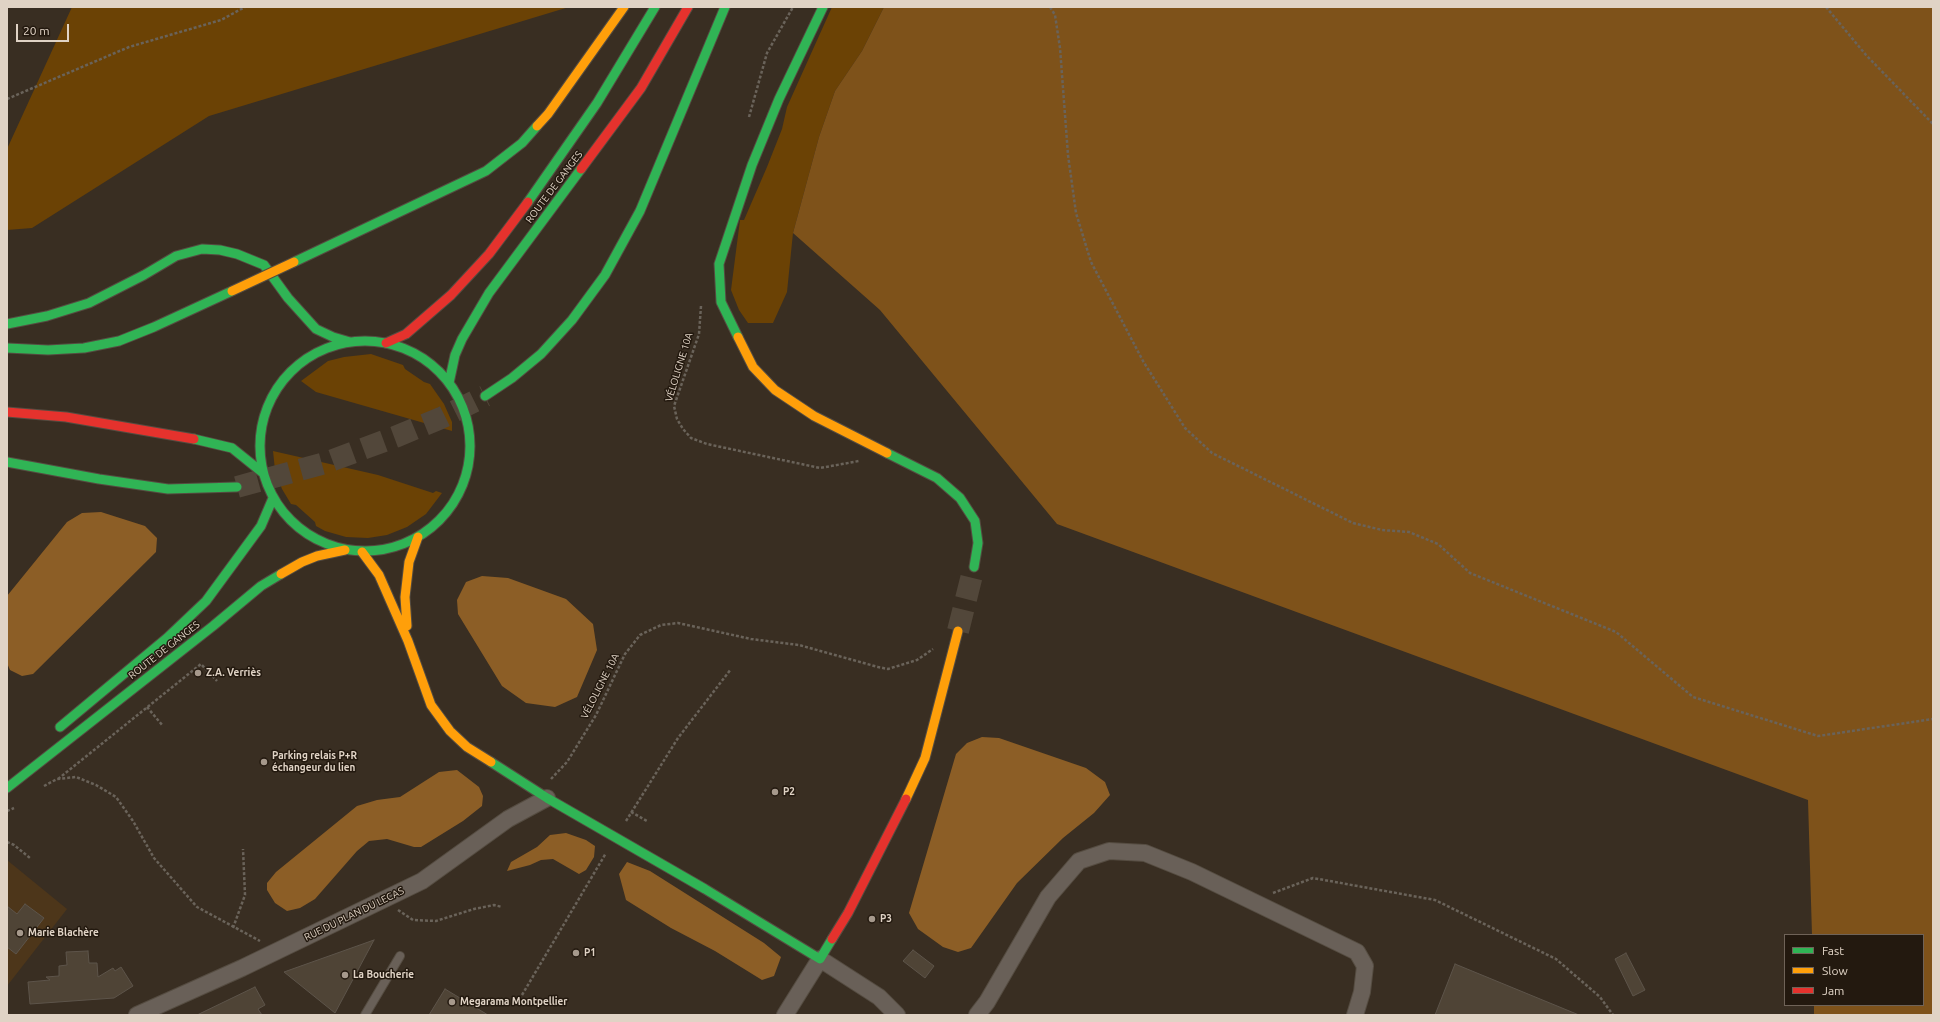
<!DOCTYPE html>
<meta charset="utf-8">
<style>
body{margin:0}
#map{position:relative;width:1940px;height:1022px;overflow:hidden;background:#392e22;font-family:Ubuntu,sans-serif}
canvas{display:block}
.frame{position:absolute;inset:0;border:8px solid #e0d3c5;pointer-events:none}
.legend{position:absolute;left:1784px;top:934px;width:140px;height:72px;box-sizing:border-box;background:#23190f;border:1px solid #6f6358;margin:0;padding:5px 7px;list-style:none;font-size:12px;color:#e0d3c5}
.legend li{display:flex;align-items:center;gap:8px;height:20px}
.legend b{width:20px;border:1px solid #6f6358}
.scale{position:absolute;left:16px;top:24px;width:53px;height:18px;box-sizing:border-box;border:2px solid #e0d3c5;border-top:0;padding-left:5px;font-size:12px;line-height:14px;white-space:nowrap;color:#e0d3c5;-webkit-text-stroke:3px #23190f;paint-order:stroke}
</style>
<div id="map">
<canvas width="1940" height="1022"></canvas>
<div class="frame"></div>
<ul class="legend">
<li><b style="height:5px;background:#30b455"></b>Fast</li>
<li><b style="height:5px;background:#ff9f0a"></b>Slow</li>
<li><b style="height:5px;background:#e5322d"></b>Jam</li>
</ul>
<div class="scale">20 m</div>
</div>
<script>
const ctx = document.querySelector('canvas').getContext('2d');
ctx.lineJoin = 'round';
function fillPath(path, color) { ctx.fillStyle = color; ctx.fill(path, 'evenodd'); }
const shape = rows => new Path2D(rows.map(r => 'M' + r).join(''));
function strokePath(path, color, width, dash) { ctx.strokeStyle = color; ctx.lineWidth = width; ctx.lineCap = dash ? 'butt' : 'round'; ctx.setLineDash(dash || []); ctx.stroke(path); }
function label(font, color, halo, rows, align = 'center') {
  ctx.font = font + ' Ubuntu,sans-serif'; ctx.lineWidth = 3; ctx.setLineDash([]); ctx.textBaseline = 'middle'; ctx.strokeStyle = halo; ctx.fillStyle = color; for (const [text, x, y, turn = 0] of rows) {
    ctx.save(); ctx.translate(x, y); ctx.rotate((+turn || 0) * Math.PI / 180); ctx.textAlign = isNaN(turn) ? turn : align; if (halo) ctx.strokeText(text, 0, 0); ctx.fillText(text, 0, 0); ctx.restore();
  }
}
fillPath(shape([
 [7,860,67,909,7,986]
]), '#4d361a');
fillPath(shape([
 [72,7,569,7,209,116,32,228,7,230,7,149],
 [832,7,884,7,862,51,835,91,819,137,793,233,787,292,773,323,748,323,739,310,731,290,740,220,744,220,767,167,782,129,787,107],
 [371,354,403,365,405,369,424,382,430,384,444,404,452,422,452,431,316,392,301,381,328,361,344,357],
 [273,451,378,475,433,493,436,491,442,493,426,514,407,527,387,535,368,538,346,537,325,531,316,526,315,522,296,505,291,504,282,489,275,470]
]), '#6b4205');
fillPath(shape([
 [884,7,1933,7,1933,1015,1814,1015,1814,1005,1923,1005,1923,935,1812,935,1808,800,1057,524,880,310,793,233,819,137,835,91,862,51]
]), '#7e521a');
fillPath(shape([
 [101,512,145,526,157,538,156,552,33,674,22,676,10,670,7,663,7,596,67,522,82,513],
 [482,576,508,578,566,599,593,624,597,650,577,697,555,707,526,703,502,686,458,614,457,600,466,582],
 [982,737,999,738,1086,768,1105,782,1110,795,1094,813,1063,838,1017,883,971,948,958,952,943,947,918,929,909,913,956,754,967,743],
 [457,770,479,787,483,796,482,806,463,821,421,847,414,847,387,839,369,841,357,851,315,899,300,908,287,911,275,903,267,890,267,883,276,872,357,806,377,800,400,797,439,772],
 [566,833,586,840,595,846,594,857,586,870,579,874,553,859,541,860,530,865,507,871,511,862,537,847,550,835],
 [627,862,650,871,764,943,781,957,774,976,762,980,715,951,671,928,626,900,619,874]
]), '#8c5e26');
const building = shape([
 [25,904,44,918,16,954,7,947,7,906,17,914,25,904],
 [374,940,335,1013,284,972,374,940],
 [913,950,934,966,925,978,903,961,913,950],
 [88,951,89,963,97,963,98,977,113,968,115,971,121,967,133,986,114,998,30,1004,28,982,50,980,46,977,59,976,59,966,67,965,66,952,88,951],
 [1626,953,1645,990,1633,996,1615,959,1626,953],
 [1455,964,1579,1015,1435,1015,1455,964],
 [255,987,265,1005,258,1009,262,1015,197,1015,255,987],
 [445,989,488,1015,429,1015,445,989]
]);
fillPath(building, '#4f4436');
strokePath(building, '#5d544a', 1);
strokePath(shape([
 [958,631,974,567]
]), '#52473a', 22, [22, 11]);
strokePath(shape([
 [237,487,325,463,395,437,441,418,485,396]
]), '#52473a', 22, [22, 11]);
const lane = shape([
 [365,1015,400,956]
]);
const street = shape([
 [137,1015,242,968,422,881,508,819,547,798],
 [785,1015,820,959,879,997,897,1015],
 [977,1015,987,1002,1048,897,1079,861,1109,851,1145,853,1192,872,1357,952,1365,966,1362,992,1355,1015]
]);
const fast = shape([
 [528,202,597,103,655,7],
 [294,262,486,171,522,143,537,126],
 [7,324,47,316,89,303,144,275,176,256,202,249,220,250,237,254,264,265,288,298,316,329,333,337,350,342],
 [738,337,721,302,719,264,752,165,779,99,823,7],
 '260 446a105 105 0 1 1 210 0a105 105 0 1 1-210 0Z',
 [7,348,48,350,84,348,119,341,154,327,232,291],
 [449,383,455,355,462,339,489,293,581,169],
 [485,396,512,378,541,354,572,320,605,275,640,211,725,7],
 [194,439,232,448,263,473],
 [887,453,937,478,960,498,975,521,978,543,974,567],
 [7,462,99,479,168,489,237,487],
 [60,727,167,638,206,601,261,526,273,498],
 [491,762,547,798,705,889,820,959,832,939],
 [7,788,213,626,261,586,281,574]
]);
const slow = shape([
 [537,126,548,114,624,7],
 [738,337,753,367,775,390,814,416,887,453],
 [362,552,379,575,408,641,431,705,450,731,467,747,491,762],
 [281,574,302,562,317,556,345,550],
 [407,626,405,597,409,562,418,537],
 [906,799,925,758,958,631]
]);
const jam = shape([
 [581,169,641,88,688,7],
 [386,343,406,334,451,295,489,254,528,202],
 [7,412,66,417,194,439],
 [832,939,848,913,906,799]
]);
strokePath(lane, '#554c41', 10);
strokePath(street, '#554c41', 18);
strokePath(fast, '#554c41', 11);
strokePath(slow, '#554c41', 11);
strokePath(jam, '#554c41', 11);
strokePath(shape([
 [1050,7,1055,15,1060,48,1068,155,1076,213,1091,262,1143,361,1185,428,1212,453,1353,523,1382,530,1409,532,1438,544,1470,573,1616,632,1693,697,1818,736,1933,719],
 [1826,7,1866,55,1933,124],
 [7,99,129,47,221,20,245,7],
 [749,117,767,53,793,7],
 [701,306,699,334,674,406,677,419,683,429,691,438,707,444,820,468,859,461],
 [147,707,163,726],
 [58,779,201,664,217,681],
 [551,779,567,762,596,715,625,654,640,635,661,625,678,623,751,639,799,645,878,667,888,669,917,660,933,649],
 [44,786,57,779,76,777,96,785,116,797,133,821,154,858,197,907,260,941],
 [7,811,14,808],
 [631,812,647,821],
 [626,821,678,738,731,669],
 [7,842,14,845,30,858],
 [1273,893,1313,878,1435,900,1556,959,1600,997,1613,1015],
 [398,910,413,920,436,921,474,909,494,905,502,907],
 [233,928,245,895,243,849],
 [522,995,606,853]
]), '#6a635a', 2.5, [3, 2]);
strokePath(lane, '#696058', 8);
strokePath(street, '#696058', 16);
strokePath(fast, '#30b455', 9);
strokePath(slow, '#ff9f0a', 9);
strokePath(jam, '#e5322d', 9);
const slowBridge = shape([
 [232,291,294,262]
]);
strokePath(slowBridge, '#554c41', 11, []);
strokePath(slowBridge, '#ff9f0a', 9);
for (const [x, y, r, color] of [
 [198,673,4,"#a6998c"],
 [264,762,4,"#a6998c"],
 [775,792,4,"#a6998c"],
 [872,919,4,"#a6998c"],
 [20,933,4,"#a6998c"],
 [576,953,4,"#a6998c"],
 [345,975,4,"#a6998c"],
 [452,1002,4,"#a6998c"]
]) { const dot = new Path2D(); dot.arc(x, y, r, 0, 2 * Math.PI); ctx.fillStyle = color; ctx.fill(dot); strokePath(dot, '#23190f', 1.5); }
label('10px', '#e0d3c5', '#23190f', [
 ["ROUTE DE GANGES",554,187,-53],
 ["VÉLOLIGNE 10A",679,367,-73],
 ["ROUTE DE GANGES",164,650,-38],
 ["VÉLOLIGNE 10A",600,686,-63],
 ["RUE DU PLAN DU LECAS",354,914,-26]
]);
label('bold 10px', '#e0d3c5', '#23190f', [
 ["Z.A. Verriès",206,673],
 ["Parking relais P+R",272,756],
 ["échangeur du lien",272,768],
 ["P2",783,792],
 ["P3",880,919],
 ["Marie Blachère",28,933],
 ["P1",584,953],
 ["La Boucherie",353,975],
 ["Megarama Montpellier",460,1002]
], 'left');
</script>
